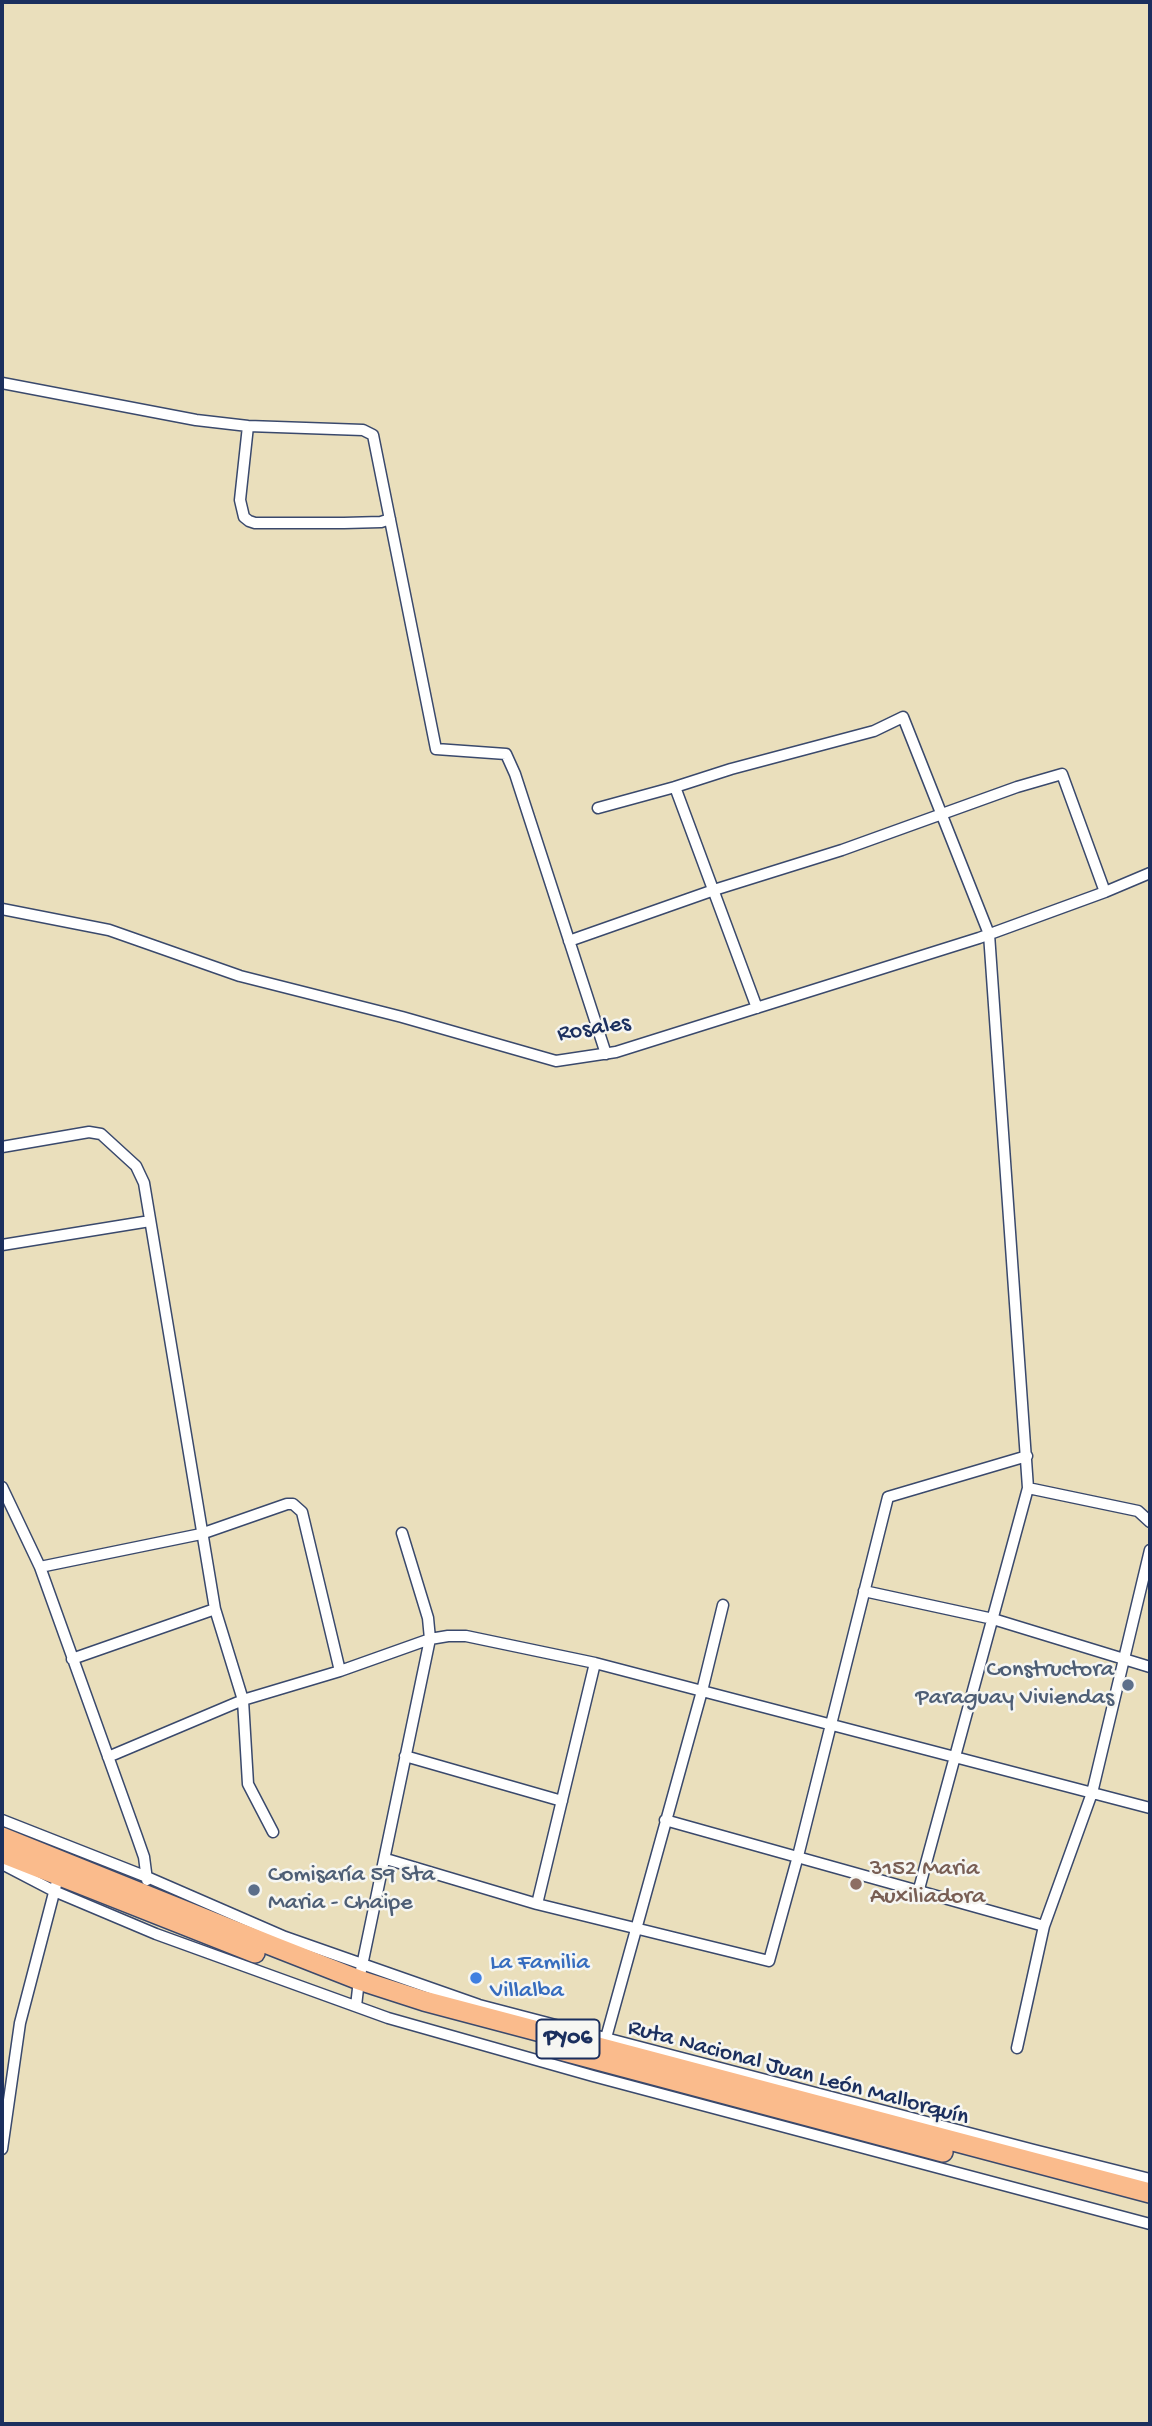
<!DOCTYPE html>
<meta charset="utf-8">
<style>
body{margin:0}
#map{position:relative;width:1152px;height:2426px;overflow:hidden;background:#eadfbc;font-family:"Gochi Hand",sans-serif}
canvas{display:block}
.frame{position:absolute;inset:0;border:4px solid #1b2f5e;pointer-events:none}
</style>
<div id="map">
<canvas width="1152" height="2426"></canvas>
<div class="frame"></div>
</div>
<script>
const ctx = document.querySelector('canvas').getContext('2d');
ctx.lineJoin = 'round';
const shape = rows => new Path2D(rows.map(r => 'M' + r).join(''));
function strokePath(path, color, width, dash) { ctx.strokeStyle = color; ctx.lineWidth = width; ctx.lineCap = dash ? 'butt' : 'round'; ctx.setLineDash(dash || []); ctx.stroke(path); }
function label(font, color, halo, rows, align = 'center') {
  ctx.font = font + ' "Gochi Hand",sans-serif'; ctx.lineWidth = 5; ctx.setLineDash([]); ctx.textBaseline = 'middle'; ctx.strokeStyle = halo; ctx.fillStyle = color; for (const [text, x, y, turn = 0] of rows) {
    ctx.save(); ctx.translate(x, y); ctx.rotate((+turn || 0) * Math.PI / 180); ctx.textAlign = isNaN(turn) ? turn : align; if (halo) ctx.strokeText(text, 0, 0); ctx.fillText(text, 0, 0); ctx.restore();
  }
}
const street = shape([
 [2,383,196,420,248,426,363,430,373,435,436,749,506,754,515,774,606,1054],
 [248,426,240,500,244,517,249,521,255,523,344,523,381,522,390,519],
 [675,787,757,1008],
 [598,808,675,787,731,769,874,731,903,717,989,934,1028,1488,919,1889],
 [2,909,109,930,240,976,402,1017,556,1061,616,1052,979,938,1105,892,1150,873],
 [569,941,714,890,842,850,1017,787,1062,774,1105,892],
 [2,1147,89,1132,101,1134,136,1166,144,1183,215,1609,243,1700,248,1784,273,1832],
 [2,1245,150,1221],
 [2,1487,40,1567,137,1837,144,1857,147,1880],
 [1028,1488,1138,1511,1150,1522],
 [40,1567,201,1534,287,1504,293,1504,302,1512,340,1671],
 [864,1591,993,1619,1150,1667],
 [72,1659,215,1609],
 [405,1756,562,1801],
 [108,1757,243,1700,340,1671,430,1639,448,1636,466,1636,595,1663,1150,1808],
 [2,1820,147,1877,285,1937,479,2005,1034,2150,1150,2179],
 [665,1820,1044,1926],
 [386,1859,537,1904,769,1961,798,1856,888,1497,1027,1456],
 [2,1864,54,1891,156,1934,388,2018,593,2076,1150,2224],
 [537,1904,595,1663],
 [356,2006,359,1980,430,1639,428,1618,402,1533],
 [604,2045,702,1691,723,1605],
 [1017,2048,1044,1926,1092,1793,1150,1550],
 [2,2149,20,2023,56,1885]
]);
const highway = shape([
 [2,1837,275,1947,359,1980,424,2001,1150,2193],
 [2,1853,255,1953],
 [560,2050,943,2152]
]);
strokePath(street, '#3a496c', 13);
strokePath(highway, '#3a496c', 22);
strokePath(street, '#fff', 10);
strokePath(highway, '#fabb8c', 19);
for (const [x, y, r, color] of [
 [1128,1685,7,"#5c6f8a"],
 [856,1884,7,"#8d6e63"],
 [254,1890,7,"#5c6f8a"],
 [476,1978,7,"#3f7fe0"]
]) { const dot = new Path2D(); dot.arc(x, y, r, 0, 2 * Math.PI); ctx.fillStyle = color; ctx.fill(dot); strokePath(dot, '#f6f6f2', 2.5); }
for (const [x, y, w] of [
 [568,2039,63]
]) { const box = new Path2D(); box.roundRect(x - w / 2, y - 19.5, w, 39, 5); ctx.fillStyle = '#f6f6f2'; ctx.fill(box); strokePath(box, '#1b2f5e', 2); }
label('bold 23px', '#1b2f5e', null, [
 ["PY06",568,2039]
]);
label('24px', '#1b2f5e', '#f6f6f2', [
 ["Rosales",594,1030,-9],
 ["Ruta Nacional Juan León Mallorquín",798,2074,15]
]);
label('24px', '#4e5e75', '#f6f6f2', [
 ["Constructora",1114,1671],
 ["Paraguay Viviendas",1114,1699],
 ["Comisaría 59 Sta",268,1876,"left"],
 ["Maria - Chaipe",268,1904,"left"]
], 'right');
label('24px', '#785e54', '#f6f6f2', [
 ["3152 Maria",870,1870],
 ["Auxiliadora",870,1898]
], 'left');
label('24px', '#366cbe', '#f6f6f2', [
 ["La Familia",490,1964],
 ["Villalba",490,1992]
], 'left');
</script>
